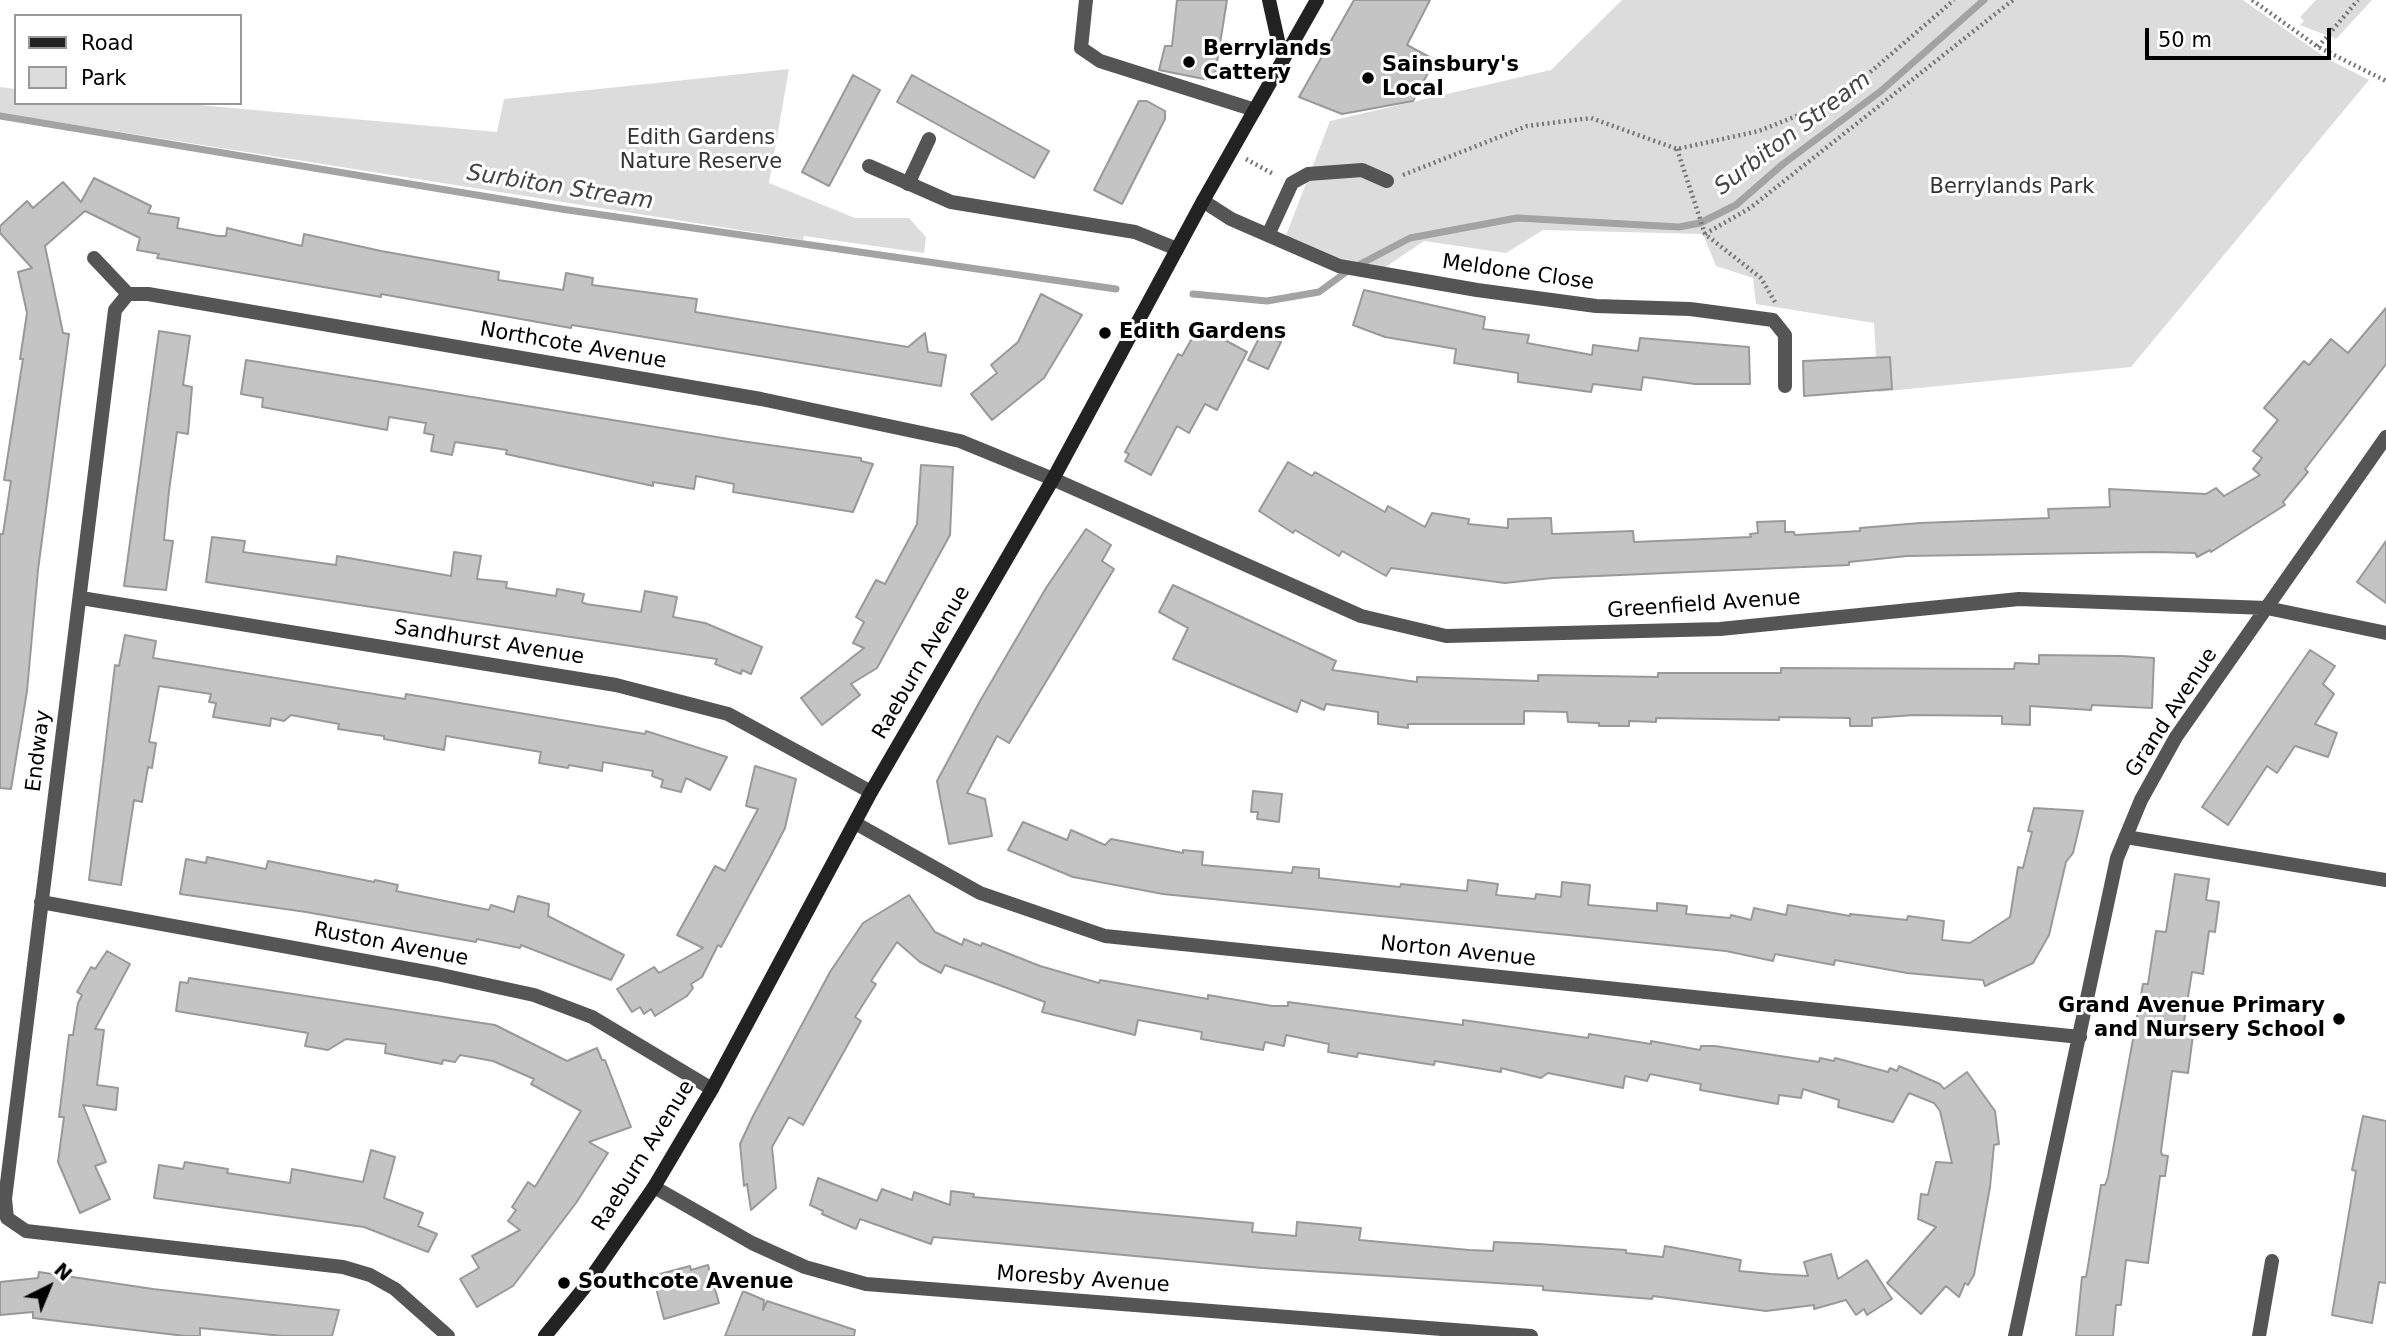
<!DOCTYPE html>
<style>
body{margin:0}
#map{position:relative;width:2386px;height:1336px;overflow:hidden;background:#fff;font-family:"DejaVu Sans",sans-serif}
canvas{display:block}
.legend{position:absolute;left:14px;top:14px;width:228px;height:91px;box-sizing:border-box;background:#fff;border:2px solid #999;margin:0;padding:9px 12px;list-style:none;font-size:21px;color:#000}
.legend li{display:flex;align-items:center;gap:14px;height:35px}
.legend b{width:35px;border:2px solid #999}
.north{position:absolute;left:14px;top:1252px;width:70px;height:70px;-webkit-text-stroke:5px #fff;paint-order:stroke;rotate:43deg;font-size:19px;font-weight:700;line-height:28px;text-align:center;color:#000}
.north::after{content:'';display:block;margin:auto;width:24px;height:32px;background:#000;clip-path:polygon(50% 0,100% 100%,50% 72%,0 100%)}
.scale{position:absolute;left:2145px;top:28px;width:186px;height:32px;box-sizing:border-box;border:4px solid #000;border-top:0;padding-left:9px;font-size:21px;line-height:24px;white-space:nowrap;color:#000;-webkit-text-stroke:5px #fff;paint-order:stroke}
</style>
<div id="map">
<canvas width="2386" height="1336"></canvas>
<ul class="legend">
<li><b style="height:9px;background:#222"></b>Road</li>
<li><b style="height:19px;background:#dcdcdc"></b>Park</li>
</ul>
<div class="north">N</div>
<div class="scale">50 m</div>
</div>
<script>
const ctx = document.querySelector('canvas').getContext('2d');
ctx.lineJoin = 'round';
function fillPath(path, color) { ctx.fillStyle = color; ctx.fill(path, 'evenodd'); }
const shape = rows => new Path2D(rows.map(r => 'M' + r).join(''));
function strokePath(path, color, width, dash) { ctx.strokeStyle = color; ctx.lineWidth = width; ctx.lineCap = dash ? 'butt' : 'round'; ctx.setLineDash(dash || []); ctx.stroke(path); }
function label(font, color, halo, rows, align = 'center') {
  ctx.font = font + ' "DejaVu Sans",sans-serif'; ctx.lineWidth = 6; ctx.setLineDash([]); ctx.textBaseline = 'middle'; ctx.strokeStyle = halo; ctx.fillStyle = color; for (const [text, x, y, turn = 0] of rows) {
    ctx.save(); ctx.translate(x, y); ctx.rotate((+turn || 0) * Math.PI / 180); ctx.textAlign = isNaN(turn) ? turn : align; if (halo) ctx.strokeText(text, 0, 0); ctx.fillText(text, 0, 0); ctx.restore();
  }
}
fillPath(shape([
 [1622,0,2243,0,2326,58,2369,80,2131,367,1878,392,1874,323,1756,304,1753,278,1716,266,1703,234,1543,230,1506,253,1424,241,1381,270,1340,261,1285,238,1330,121,1551,70],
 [2316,0,2372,0,2336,39,2300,25,2304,21,2300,17],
 [789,69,769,183,855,218,909,218,926,237,924,253,804,236,803,240,0,113,0,87,16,89,16,103,177,103,497,132,504,99]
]), '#dcdcdc');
strokePath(shape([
 [0,116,561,209,1116,289],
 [1193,294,1267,301,1319,292,1349,270,1410,238,1517,218,1679,227,1700,223,1736,205,1783,164,1881,91,1984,0]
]), '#a3a3a3', 7);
const building = shape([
 [1177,0,1227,0,1214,81,1159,70,1165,46,1172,46,1177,0],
 [1354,0,1430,0,1407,45,1435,60,1413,101,1342,114,1299,97,1354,0],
 [853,75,880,90,829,186,802,172,853,75],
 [912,75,1049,151,1034,178,897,102,912,75],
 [1139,101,1147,101,1165,111,1165,119,1122,204,1094,190,1139,101],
 [94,178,151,206,148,213,179,218,177,228,218,236,226,236,227,228,302,246,304,234,381,251,499,272,498,280,563,290,566,273,593,278,592,285,697,299,695,312,908,347,925,333,928,352,946,355,941,386,572,325,571,328,381,294,381,297,157,258,159,254,137,250,140,238,85,211,45,246,63,333,69,334,38,570,27,691,11,789,0,788,0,534,3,534,11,481,4,480,23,359,20,359,27,313,18,272,32,268,0,233,0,226,27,201,33,208,63,182,81,202,94,178],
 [1364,290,1485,317,1483,329,1529,335,1527,343,1592,355,1593,345,1638,351,1640,338,1749,347,1750,384,1695,384,1643,377,1641,390,1593,384,1591,392,1518,382,1518,373,1454,363,1456,349,1385,337,1353,325,1364,290],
 [1041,294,1082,315,1044,378,992,420,971,394,997,373,991,365,1018,342,1041,294],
 [2386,308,2386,364,2305,469,2308,472,2283,502,2285,505,2211,552,2210,550,2197,557,2195,553,2154,552,1907,556,1849,562,1849,565,1552,578,1505,583,1391,568,1386,576,1342,551,1339,556,1295,530,1293,533,1259,511,1288,462,1312,476,1315,472,1385,512,1388,506,1425,527,1432,513,1469,519,1468,524,1508,528,1508,519,1551,518,1552,534,1633,531,1634,542,1751,537,1750,534,1758,533,1757,522,1785,521,1785,532,1794,532,1795,535,1860,531,1860,528,1920,523,2049,518,2048,509,2110,507,2109,489,2206,494,2216,488,2224,496,2260,475,2253,469,2262,458,2253,451,2278,420,2264,408,2287,381,2304,361,2309,365,2331,339,2348,353,2386,308],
 [1199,326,1247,352,1217,410,1205,404,1189,433,1177,426,1151,475,1125,461,1129,454,1125,452,1178,354,1182,356,1199,326],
 [159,331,190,336,183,385,192,387,188,434,177,432,169,491,164,540,173,541,166,590,124,586,159,331],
 [1262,332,1281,342,1268,369,1248,360,1262,332],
 [1890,357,1892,389,1804,396,1803,361,1890,357],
 [246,360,741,441,861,458,861,461,873,464,853,512,733,492,734,484,696,476,694,489,653,482,653,486,506,454,507,450,455,442,452,455,431,451,434,435,424,433,426,423,389,417,387,430,262,407,263,398,241,394,246,360],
 [921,465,953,467,950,535,877,668,851,684,860,695,822,725,801,698,864,648,853,643,864,622,856,617,876,580,885,584,917,524,921,465],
 [1086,529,1111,545,1102,561,1114,569,1009,743,997,736,967,793,985,799,992,836,949,844,937,781,980,701,1046,588,1086,529],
 [212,537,245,541,243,552,336,565,337,556,451,576,454,552,481,556,477,579,507,582,506,588,556,596,557,589,584,594,582,602,586,604,641,612,645,591,677,597,673,617,705,623,762,647,751,674,742,670,741,674,715,664,717,659,206,582,212,537],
 [2386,541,2386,603,2357,582,2386,541],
 [1173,585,1336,661,1332,670,1417,682,1417,677,1538,681,1538,675,1658,677,1658,673,1781,673,1781,668,2014,669,2015,663,2039,664,2039,655,2122,656,2154,658,2152,708,2092,705,2091,710,2030,706,2030,725,2002,724,2002,716,1914,715,1872,718,1872,726,1850,726,1850,718,1779,717,1779,720,1656,718,1656,722,1629,721,1629,726,1599,726,1599,723,1568,722,1567,712,1524,711,1524,724,1408,724,1408,728,1378,724,1378,712,1326,704,1324,710,1301,700,1297,712,1173,659,1188,628,1159,612,1173,585],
 [125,635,156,641,153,658,405,699,406,694,645,734,646,731,727,757,710,790,686,778,681,792,661,787,663,780,652,776,653,771,603,762,602,771,569,765,568,768,539,763,541,752,446,736,444,750,384,739,384,736,338,729,339,724,291,715,284,721,271,718,270,726,213,717,216,703,209,702,211,694,159,686,149,742,156,743,152,768,148,767,142,802,134,800,121,885,89,880,115,665,119,666,125,635],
 [2310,650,2335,666,2323,684,2334,694,2315,724,2337,733,2328,757,2295,746,2277,773,2267,766,2228,825,2202,807,2310,650],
 [755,766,796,779,785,828,769,859,721,947,718,945,702,977,691,984,693,988,687,996,655,1016,651,1009,644,1014,640,1007,632,1012,617,989,654,967,659,973,703,948,677,935,715,866,725,871,758,809,746,806,755,766],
 [1253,791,1282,794,1279,822,1257,819,1258,812,1251,812,1253,791],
 [2034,808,2083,811,2073,853,2066,862,2049,935,2033,963,1985,986,1983,980,1907,973,1835,960,1834,965,1775,954,1773,961,1726,951,1163,894,1073,877,1008,850,1023,822,1067,840,1071,830,1105,845,1111,839,1183,853,1183,850,1203,852,1202,865,1292,873,1293,867,1319,869,1319,878,1400,887,1401,884,1467,891,1468,880,1498,884,1496,895,1535,899,1536,894,1561,897,1562,882,1590,885,1588,905,1657,911,1657,903,1687,906,1686,914,1730,918,1731,915,1751,920,1754,908,1786,915,1788,905,1850,916,1850,914,1907,920,1908,916,1944,921,1942,940,1970,943,2010,917,2018,867,2023,868,2032,832,2028,831,2034,808],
 [207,857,266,869,268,861,374,882,375,880,398,885,396,891,489,910,491,905,514,912,518,896,549,904,548,916,624,955,611,980,521,945,520,948,477,939,476,942,306,912,180,894,186,859,206,863,207,857],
 [2175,874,2209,879,2206,900,2219,902,2215,932,2209,931,2203,974,2192,972,2182,1034,2193,1035,2188,1073,2172,1071,2161,1151,2162,1155,2168,1156,2165,1176,2160,1176,2148,1263,2126,1260,2121,1305,2116,1305,2113,1336,2076,1336,2082,1277,2086,1277,2088,1266,2101,1185,2105,1185,2108,1177,2143,984,2148,984,2156,931,2166,932,2175,874],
 [909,895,935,932,962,945,964,939,981,946,982,943,1040,966,1099,983,1100,980,1208,999,1208,995,1272,1006,1288,1006,1288,1002,1463,1025,1463,1020,1588,1038,1589,1034,1651,1044,1651,1041,1700,1050,1701,1046,1715,1046,1819,1062,1820,1058,1834,1061,1835,1058,1888,1072,1890,1068,1897,1071,1899,1066,1940,1084,1944,1089,1967,1072,1995,1111,1999,1144,1994,1145,1990,1187,1974,1275,1968,1285,1965,1283,1959,1297,1946,1286,1921,1314,1887,1283,1936,1227,1918,1219,1921,1194,1928,1195,1936,1162,1952,1163,1940,1111,1934,1103,1909,1093,1893,1122,1838,1107,1839,1100,1803,1089,1801,1098,1779,1095,1778,1104,1700,1090,1701,1084,1650,1074,1647,1081,1625,1076,1623,1088,1548,1073,1541,1078,1501,1068,1501,1072,1435,1061,1434,1065,1358,1053,1357,1057,1328,1052,1329,1044,1286,1035,1284,1046,1265,1042,1263,1050,1201,1039,1202,1032,1138,1020,1135,1035,1042,1012,1045,1002,945,965,941,973,920,962,897,942,871,981,876,984,855,1017,861,1021,803,1125,789,1117,772,1147,776,1188,751,1210,747,1184,744,1186,740,1144,753,1116,830,972,863,923,909,895],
 [107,951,130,964,95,1029,104,1030,97,1085,118,1088,116,1110,83,1105,106,1162,95,1166,110,1199,80,1213,58,1162,64,1117,59,1117,69,1035,73,1035,78,1003,82,995,77,992,91,967,95,969,107,951],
 [189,978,495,1025,567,1061,597,1048,602,1060,605,1060,631,1127,589,1142,608,1153,576,1203,513,1286,477,1307,460,1279,479,1268,472,1256,520,1230,508,1221,516,1210,512,1207,528,1182,535,1187,581,1111,531,1084,534,1079,493,1061,460,1055,455,1062,443,1060,442,1064,385,1053,386,1044,346,1039,328,1050,305,1046,308,1033,176,1011,180,982,188,983,189,978],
 [2363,1116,2386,1121,2386,1283,2379,1282,2372,1323,2332,1315,2356,1171,2352,1170,2363,1116],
 [371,1150,395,1157,384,1198,423,1213,418,1226,437,1234,428,1252,364,1227,154,1198,159,1165,183,1169,185,1162,228,1169,227,1173,290,1183,292,1169,363,1182,371,1150],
 [818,1178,877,1201,882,1189,912,1200,914,1192,950,1205,951,1191,974,1194,973,1197,1253,1223,1252,1232,1296,1236,1297,1222,1361,1228,1359,1240,1469,1250,1493,1251,1494,1242,1539,1244,1626,1250,1626,1253,1663,1257,1665,1246,1741,1260,1739,1271,1771,1274,1808,1276,1804,1262,1831,1254,1838,1279,1867,1260,1892,1299,1867,1315,1864,1309,1856,1315,1846,1300,1814,1309,1814,1305,1766,1311,1653,1296,1652,1299,1543,1290,1543,1286,1262,1268,933,1237,931,1244,860,1219,856,1229,822,1214,823,1211,810,1205,818,1178],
 [708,1265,719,1303,664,1319,654,1280,661,1278,660,1274,690,1266,691,1270,708,1265],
 [39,1272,153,1289,339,1310,332,1336,283,1336,200,1328,200,1336,185,1336,33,1318,33,1312,0,1315,0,1282,38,1278,39,1272],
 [743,1291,764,1300,763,1310,767,1301,855,1330,854,1336,725,1336,743,1291]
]);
fillPath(building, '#c4c4c4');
strokePath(building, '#999', 2);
strokePath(shape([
 [2252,0,2318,47,2386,81],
 [2318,47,2358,0],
 [1677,149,1705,234],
 [1246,159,1275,175],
 [1403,175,1527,126,1591,118,1677,149,1759,131,1839,99,1954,0],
 [1775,302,1761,278,1705,234,1750,208,2013,0]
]), '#777', 4.5, [2, 3.5]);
strokePath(shape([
 [1086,0,1081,48,1100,61,1255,110],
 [908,184,929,139],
 [1268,235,1292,183,1308,174,1362,170,1387,181],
 [2126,837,2386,880],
 [2259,1336,2272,1261]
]), '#555', 14);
strokePath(shape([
 [869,166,951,202,1135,232,1177,249],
 [1203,201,1231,219,1339,266,1477,290,1596,306,1690,309,1773,320,1785,335,1785,386],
 [94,258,128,294,148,294,761,399,960,441,1053,479,1361,616,1446,636,1720,629,2019,599,2267,608,2386,633],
 [81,598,616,685,728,714,871,792],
 [855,823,980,893,1105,936,2080,1037],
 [41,902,437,974,534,995,592,1017,712,1089],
 [654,1187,752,1243,805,1267,866,1284,1531,1336],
 [7,1218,5,1199,115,310,128,294],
 [7,1218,26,1231,343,1267,370,1275,395,1289,448,1336],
 [2015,1336,2117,858,2141,800,2176,737,2386,437]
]), '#555', 14);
strokePath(shape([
 [1269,0,1279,45,1290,49],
 [545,1336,584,1288,654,1187,712,1089,871,792,1053,479,1203,201,1317,0]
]), '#222', 14);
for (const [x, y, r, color] of [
 [1189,62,7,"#000"],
 [1368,78,7,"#000"],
 [1105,333,7,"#000"],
 [2339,1019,7,"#000"],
 [564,1283,7,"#000"]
]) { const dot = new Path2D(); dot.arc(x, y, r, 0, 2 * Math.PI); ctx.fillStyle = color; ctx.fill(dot); strokePath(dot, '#fff', 2.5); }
label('bold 21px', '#000', '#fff', [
 ["Berrylands",1203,50],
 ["Cattery",1203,74],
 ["Sainsbury's",1382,66],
 ["Local",1382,90],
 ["Edith Gardens",1119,333],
 ["Grand Avenue Primary",2325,1007,"right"],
 ["and Nursery School",2325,1031,"right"],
 ["Southcote Avenue",578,1283]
], 'left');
label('21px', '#333', '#fff', [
 ["Edith Gardens",701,139],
 ["Nature Reserve",701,163],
 ["Berrylands Park",2012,188]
]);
label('21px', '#000', '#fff', [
 ["Meldone Close",1518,273,8],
 ["Northcote Avenue",573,346,10],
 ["Greenfield Avenue",1704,605,-4],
 ["Sandhurst Avenue",489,643,9],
 ["Raeburn Avenue",922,663,-60],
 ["Grand Avenue",2172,713,-57],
 ["Endway",39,751,-83],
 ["Ruston Avenue",391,945,11],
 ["Norton Avenue",1458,952,6],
 ["Raeburn Avenue",644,1156,-58],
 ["Moresby Avenue",1083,1280,4]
]);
label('italic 23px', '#444', '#fff', [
 ["Surbiton Stream",1793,134,-37],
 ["Surbiton Stream",560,188,9]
]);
</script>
